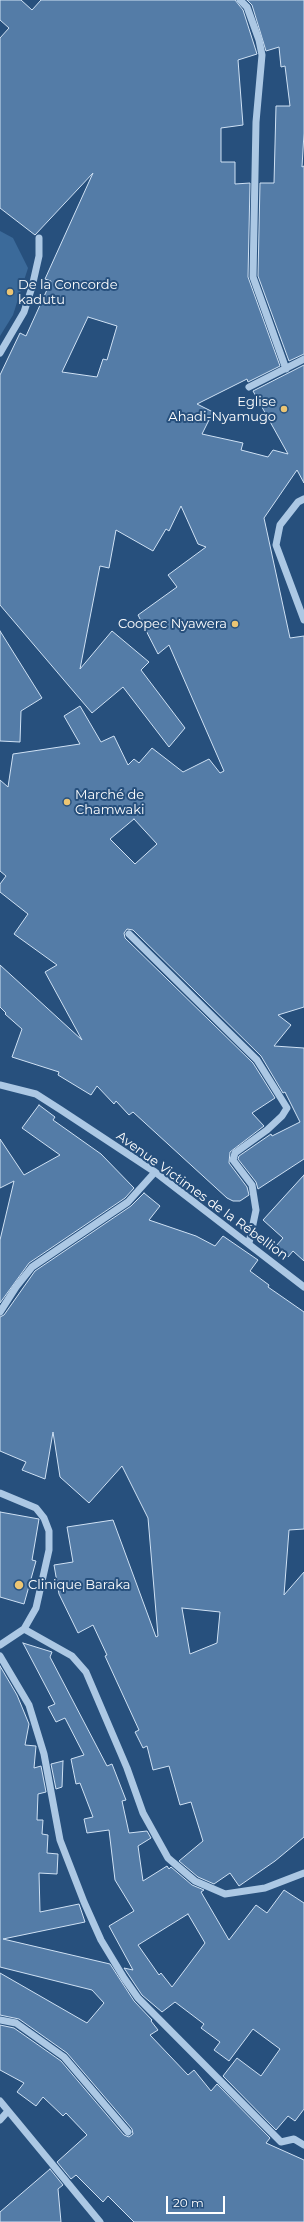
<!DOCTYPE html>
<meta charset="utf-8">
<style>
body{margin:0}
#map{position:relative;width:304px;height:2222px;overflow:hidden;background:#27507d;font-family:Montserrat,sans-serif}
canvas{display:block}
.scale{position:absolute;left:166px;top:2196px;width:59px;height:18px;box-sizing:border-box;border:2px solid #fff;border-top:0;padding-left:5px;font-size:12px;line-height:14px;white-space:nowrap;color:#fff;-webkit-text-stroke:3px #27507d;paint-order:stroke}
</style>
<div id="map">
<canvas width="304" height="2222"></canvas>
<div class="scale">20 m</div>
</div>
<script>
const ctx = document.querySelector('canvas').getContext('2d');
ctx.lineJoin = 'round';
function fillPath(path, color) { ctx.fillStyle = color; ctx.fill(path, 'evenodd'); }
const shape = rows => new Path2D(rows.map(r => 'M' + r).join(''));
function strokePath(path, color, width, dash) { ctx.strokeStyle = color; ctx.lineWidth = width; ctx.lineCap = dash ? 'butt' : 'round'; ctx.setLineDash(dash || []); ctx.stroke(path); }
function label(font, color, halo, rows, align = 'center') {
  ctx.font = font + ' Montserrat,sans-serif'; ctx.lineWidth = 4; ctx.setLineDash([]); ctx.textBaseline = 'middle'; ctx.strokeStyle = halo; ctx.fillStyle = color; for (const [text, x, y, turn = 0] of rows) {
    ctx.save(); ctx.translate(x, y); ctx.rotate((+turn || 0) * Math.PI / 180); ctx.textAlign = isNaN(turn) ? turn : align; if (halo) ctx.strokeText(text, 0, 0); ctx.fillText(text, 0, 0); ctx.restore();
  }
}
fillPath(shape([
 [0,231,13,238,28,268,13,315,0,336]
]), '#3b6a9a');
const building = shape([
 [0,0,21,0,32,10,41,0,235,0,243,10,257,54,238,60,243,125,221,128,221,162,235,162,235,184,250,183,248,277,280,366,248,382,247,379,197,404,213,412,202,434,243,443,241,450,268,457,273,450,288,454,253,391,304,365,304,483,297,470,264,518,290,638,304,636,304,1007,278,1015,291,1025,274,1046,304,1048,304,1159,258,1189,256,1182,238,1159,239,1156,271,1134,272,1136,300,1122,285,1092,283,1093,261,1056,133,930,127,929,124,933,125,938,253,1063,275,1098,252,1113,264,1126,230,1152,229,1163,247,1187,249,1195,240,1201,233,1201,227,1198,133,1112,129,1115,116,1101,114,1104,97,1086,91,1095,58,1075,59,1072,12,1057,22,1029,5,1014,6,1013,0,1007,0,965,82,1040,45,972,57,965,14,934,28,914,0,892,0,884,6,876,0,871,0,780,8,787,13,754,80,744,64,716,80,706,101,742,114,736,128,765,134,759,139,763,152,748,183,772,209,759,220,773,224,771,169,645,158,654,138,615,177,587,168,575,206,547,198,544,181,506,169,531,166,529,153,551,116,530,109,568,100,566,80,669,112,631,149,662,141,670,185,728,169,747,123,687,92,713,0,605,0,375,20,333,26,336,51,281,45,279,93,173,35,235,0,208,0,38,9,28,0,20,0,0],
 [88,317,117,326,107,360,103,359,97,377,62,372,88,317],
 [134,819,157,844,135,864,110,839,134,819],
 [247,0,304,0,304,133,302,167,304,166,304,354,289,361,258,276,260,183,274,183,276,106,290,106,285,66,281,67,279,47,266,51,252,5,247,0],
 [0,631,42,698,21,711,20,742,0,741,0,631],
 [39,1105,55,1117,53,1120,101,1154,134,1188,125,1198,29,1263,0,1303,0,1240,14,1181,0,1188,0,1139,24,1175,60,1155,22,1128,39,1105],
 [304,1175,304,1261,293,1251,288,1257,276,1246,283,1238,263,1220,304,1175],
 [144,1193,160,1206,149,1220,196,1236,215,1246,223,1236,258,1260,250,1271,269,1285,268,1287,304,1312,304,1529,289,1530,284,1595,304,1572,304,1837,275,1861,239,1886,230,1873,214,1884,198,1877,179,1861,203,1841,191,1802,180,1805,169,1766,153,1770,147,1746,143,1748,135,1732,139,1730,105,1656,107,1655,93,1625,78,1633,59,1594,54,1565,73,1562,67,1527,113,1520,156,1637,158,1636,148,1518,122,1466,89,1503,60,1477,53,1432,45,1479,22,1470,26,1462,0,1451,0,1317,4,1315,35,1271,131,1206,144,1193],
 [182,1608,220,1612,217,1643,190,1654,182,1608],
 [0,1512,39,1519,32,1560,36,1561,24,1604,0,1597,0,1512],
 [23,1643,52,1652,50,1657,107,1766,112,1764,126,1800,122,1801,129,1833,147,1831,151,1838,138,1846,143,1881,167,1866,169,1869,171,1867,192,1885,204,1890,201,1892,229,1940,256,1905,267,1913,284,1890,304,1903,304,2109,295,2121,288,2116,276,2130,223,2076,237,2058,261,2076,280,2049,253,2029,229,2061,214,2050,220,2042,201,2028,204,2024,175,2002,162,2012,142,1995,124,1968,133,1970,109,1926,134,1911,115,1880,109,1830,87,1833,84,1819,93,1817,80,1783,76,1784,71,1759,84,1755,65,1718,56,1722,48,1707,55,1704,23,1643],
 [188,1914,205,1943,172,1987,161,1973,159,1975,138,1945,188,1914],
 [0,1666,17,1695,29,1724,25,1745,36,1746,34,1768,41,1766,46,1792,38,1794,37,1820,43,1820,42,1834,48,1835,47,1853,58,1854,57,1874,39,1873,40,1912,79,1904,85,1922,3,1939,110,1964,134,2001,152,2020,151,2021,158,2030,150,2035,188,2075,194,2070,211,2091,217,2084,270,2138,266,2143,304,2160,304,2222,134,2222,108,2196,103,2202,76,2175,71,2179,57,2162,87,2135,66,2113,63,2116,43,2097,36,2106,17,2092,24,2083,0,2070,0,2025,14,2028,61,2061,124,2135,129,2137,133,2134,132,2129,67,2053,19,2019,0,2015,0,1973,87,2023,104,2003,92,1990,0,1967,0,1666],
 [63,1761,62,1787,56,1789,51,1764,63,1761],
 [50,2169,63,2185,58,2189,61,2222,0,2222,0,2212,50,2169]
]);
fillPath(building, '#547ca7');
strokePath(building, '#cfe1f4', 1);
strokePath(shape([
 [240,0,247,7,259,40,262,55,256,122,253,277,286,369],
 [0,353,24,312,32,287,39,256,39,238],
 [249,387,304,359],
 [304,499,298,502,280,525,276,545,304,620],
 [129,934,257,1060,287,1108,282,1116,267,1130,235,1153,233,1160,252,1185,256,1210,249,1243],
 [0,1085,36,1094,61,1110,155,1172,304,1287],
 [0,1312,16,1287,32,1267,128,1202,155,1172],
 [0,1493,36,1508,44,1518,49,1531,49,1550,36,1608,24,1629,0,1645],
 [24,1629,72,1656,86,1672,127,1768,143,1813,168,1858,195,1881,225,1894,265,1888,304,1873],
 [0,1656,29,1705,44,1754,60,1840,84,1902,101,1940,124,1978,138,1998,281,2142,294,2139,304,2145],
 [0,2020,16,2023,64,2057,128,2132],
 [0,2101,100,2222],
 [0,2120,8,2111]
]), '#acc8e4', 7);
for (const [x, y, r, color] of [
 [10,292,4,"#ecc573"],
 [284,409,4,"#ecc573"],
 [235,624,4,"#ecc573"],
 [67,802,4,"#ecc573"],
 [19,1585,5,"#ecc573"]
]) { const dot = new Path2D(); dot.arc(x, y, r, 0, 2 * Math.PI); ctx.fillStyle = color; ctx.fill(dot); strokePath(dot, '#27507d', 1.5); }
label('13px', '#fff', '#27507d', [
 ["De la Concorde",18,285],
 ["kadutu",18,300],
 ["Eglise",276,402,"right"],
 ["Ahadi-Nyamugo",276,417,"right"],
 ["Coopec Nyawera",227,624,"right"],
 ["Marché de",75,795],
 ["Chamwaki",75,810],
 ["Clinique Baraka",28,1585]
], 'left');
label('13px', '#fff', '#27507d', [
 ["Avenue Victimes de la Rébellion",202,1196,36]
]);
</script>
